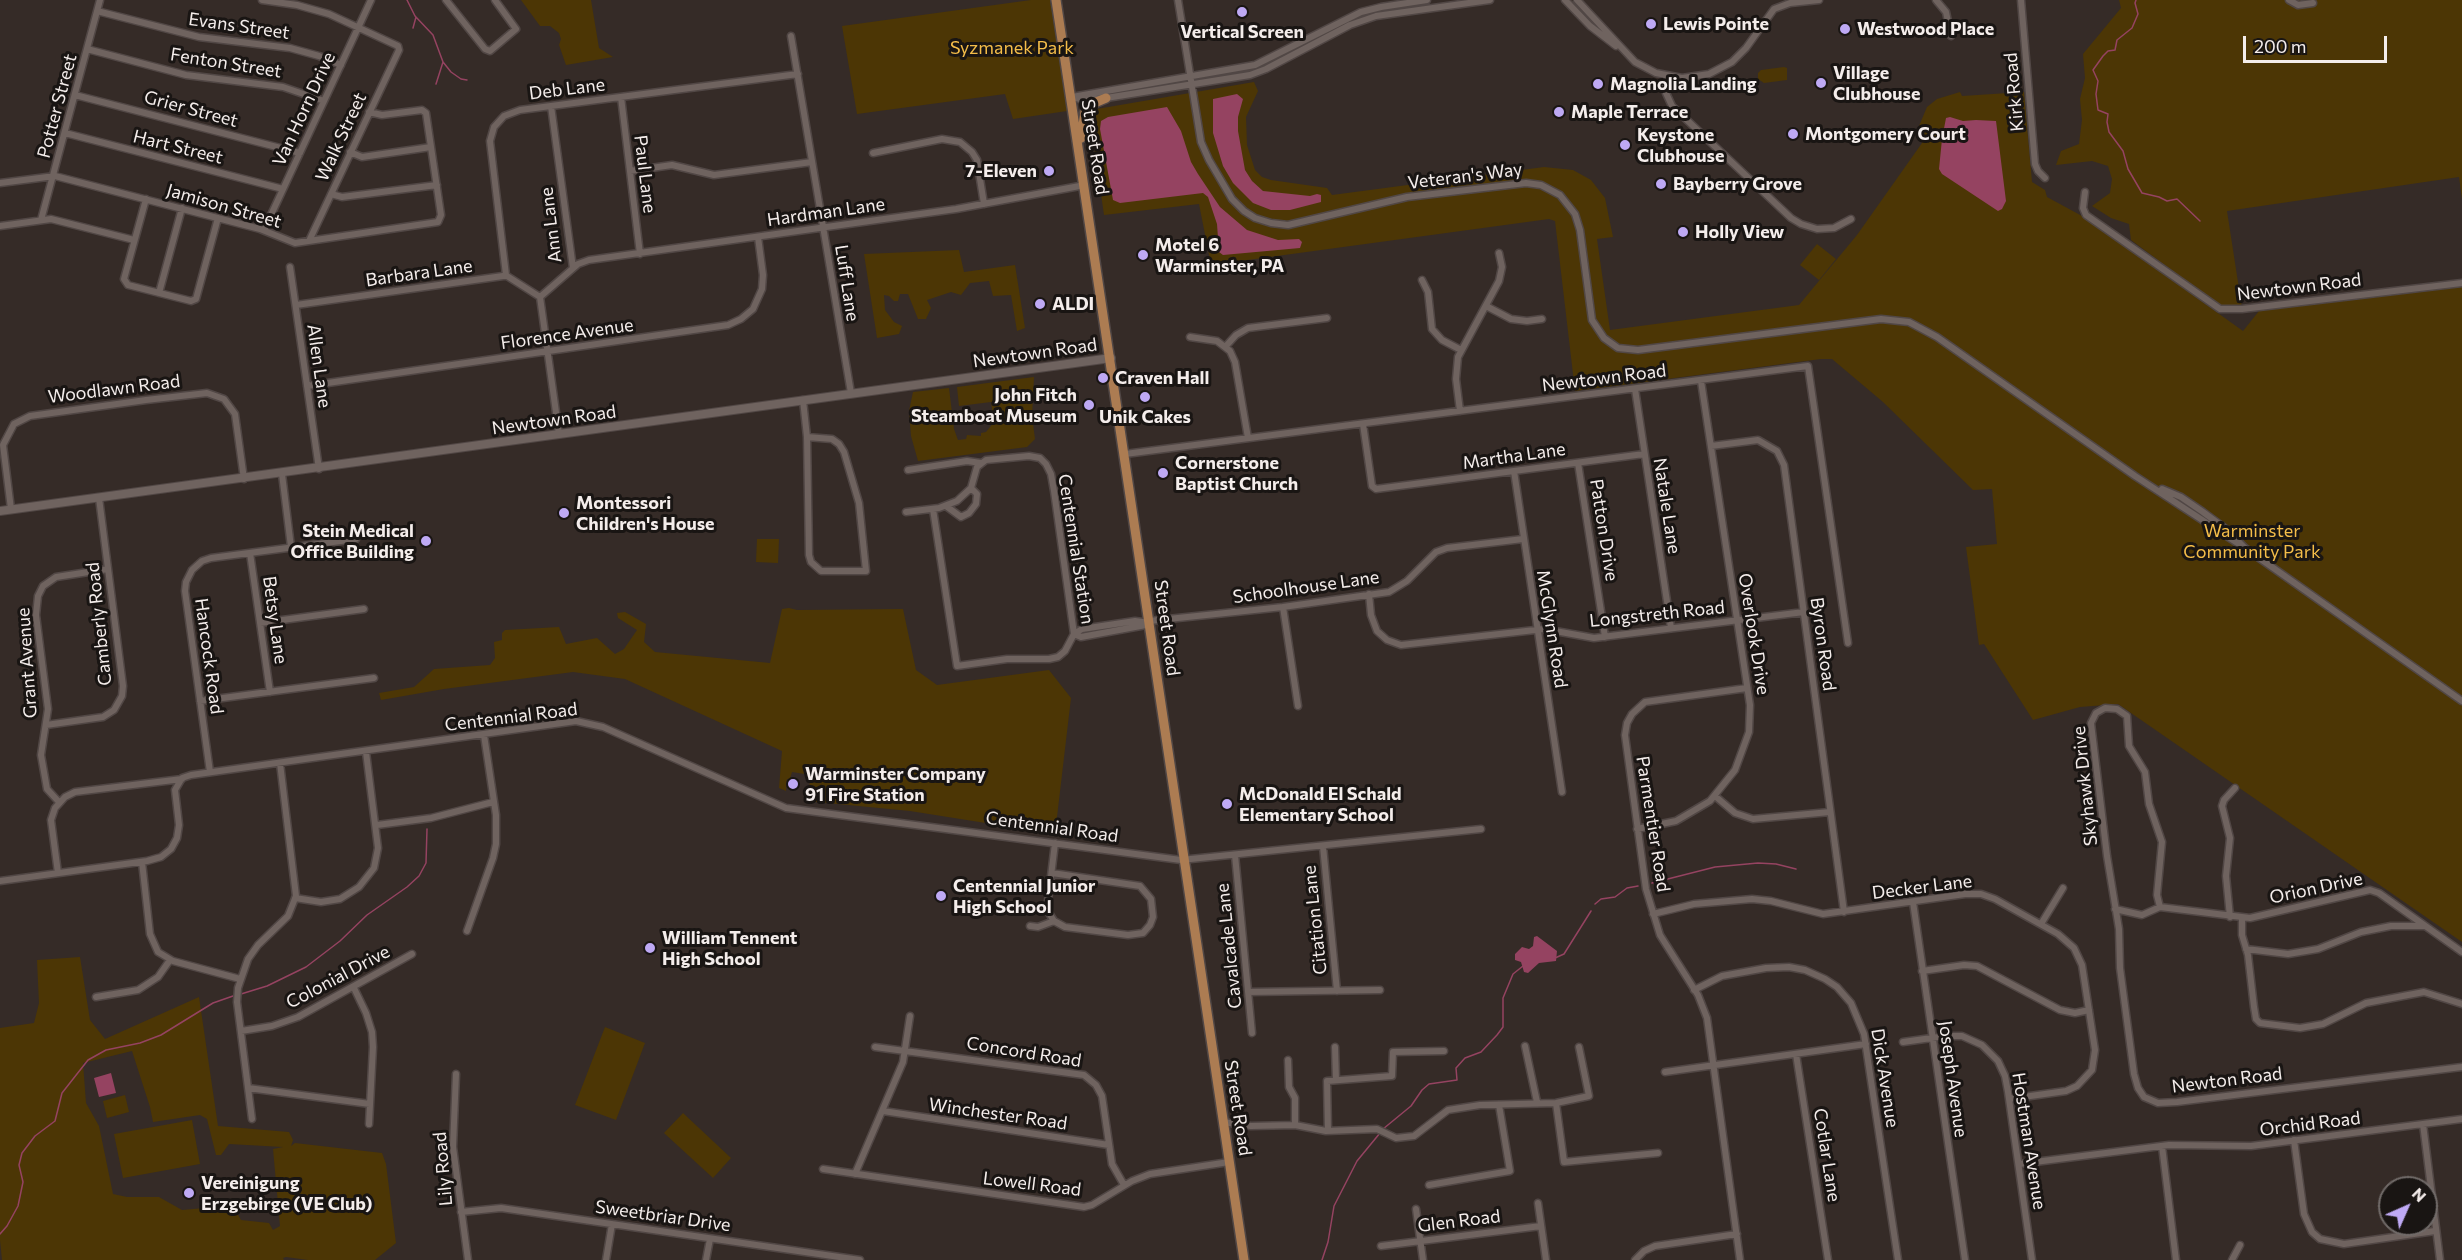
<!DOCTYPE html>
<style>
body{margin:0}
#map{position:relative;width:2462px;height:1260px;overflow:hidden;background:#352b27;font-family:Commissioner,sans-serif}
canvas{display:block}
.north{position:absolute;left:2378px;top:1176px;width:60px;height:60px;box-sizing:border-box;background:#191513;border:2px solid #716b69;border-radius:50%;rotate:45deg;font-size:16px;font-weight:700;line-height:24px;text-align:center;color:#f4edeb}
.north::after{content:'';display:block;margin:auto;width:21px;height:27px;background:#bea9f4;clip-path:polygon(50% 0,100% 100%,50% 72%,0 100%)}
.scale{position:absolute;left:2243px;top:36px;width:144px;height:27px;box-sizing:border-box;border:3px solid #f4edeb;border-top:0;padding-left:8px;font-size:18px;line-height:21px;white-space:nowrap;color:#f4edeb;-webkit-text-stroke:4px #191513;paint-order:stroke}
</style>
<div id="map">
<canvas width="2462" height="1260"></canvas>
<div class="north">N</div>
<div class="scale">200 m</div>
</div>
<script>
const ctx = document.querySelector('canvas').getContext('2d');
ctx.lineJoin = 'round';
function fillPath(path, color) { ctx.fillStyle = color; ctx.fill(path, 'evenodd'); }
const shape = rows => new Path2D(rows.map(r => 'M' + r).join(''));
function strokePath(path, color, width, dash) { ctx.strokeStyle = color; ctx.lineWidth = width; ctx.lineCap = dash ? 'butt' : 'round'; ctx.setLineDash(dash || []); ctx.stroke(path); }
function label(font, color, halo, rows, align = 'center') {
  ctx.font = font + ' Commissioner,sans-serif'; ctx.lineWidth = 6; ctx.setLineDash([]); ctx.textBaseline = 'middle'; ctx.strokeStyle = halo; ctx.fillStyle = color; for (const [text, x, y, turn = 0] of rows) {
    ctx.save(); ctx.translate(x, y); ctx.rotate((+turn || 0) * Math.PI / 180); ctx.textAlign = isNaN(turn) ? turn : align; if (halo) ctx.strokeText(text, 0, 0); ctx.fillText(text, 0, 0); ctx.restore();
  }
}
fillPath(shape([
 [521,0,591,0,599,48,613,57,566,65,559,45,561,39,559,33,550,26,540,26],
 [1031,0,1050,0,1067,111,1013,119,1005,94,857,114,842,26],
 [2119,0,2462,0,2462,199,2459,177,2227,211,2242,308,2220,306,2131,240,2129,224,2111,218,2092,206,2110,193,2112,179,2108,166,2092,161,2056,165,2061,151,2079,144,2082,120,2080,99,2085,78,2083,54,2121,8],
 [1784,67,1787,68,1787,80,1764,83,1758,79,1758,73,1761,70],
 [1254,82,1258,91,1246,117,1247,145,1255,170,1262,177,1271,180,1327,188,1332,195,1544,167,1573,170,1591,180,1605,198,1613,237,1597,239,1610,330,1799,305,1857,235,1922,143,1919,126,1927,107,1937,99,1960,92,1962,96,2024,92,2032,182,2045,190,2047,197,2082,216,2243,331,2259,311,2462,287,2462,942,2118,704,2080,707,2033,720,1984,644,1979,645,1966,547,1997,544,1992,489,1973,490,1883,402,1832,359,1821,359,1575,391,1555,221,1549,219,1211,265,1199,204,1104,215,1090,118,1091,110],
 [1817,244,1836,259,1819,280,1800,265],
 [959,250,964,272,1015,265,1025,328,1017,331,1011,295,993,296,989,281,970,283,961,295,951,292,927,300,931,308,926,319,918,319,908,294,900,294,898,301,894,301,889,296,884,295,885,310,894,322,902,326,899,334,877,338,864,254],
 [1034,377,1032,416,1035,439,1027,447,918,461,911,436,909,411,913,392,949,388,954,429,958,440,966,439,967,435,981,436,981,433,986,432,994,422,991,402,959,406,957,387],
 [757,539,779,539,778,563,756,562],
 [789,608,797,610,903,609,916,670,937,685,1049,670,1071,698,1055,834,910,811,807,801,811,775,792,772,790,779,787,779,786,791,779,788,782,751,625,679,573,672,444,689,381,700,379,693,414,687,434,669,490,665,495,658,494,642,502,640,502,633,505,630,559,627,566,644,597,638,615,654,624,649,637,630,618,618,617,613,625,612,646,624,644,642,655,652,770,663,782,609],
 [80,957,90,1020,105,1039,199,997,218,1126,289,1132,293,1140,291,1146,295,1143,382,1153,386,1164,396,1243,375,1260,308,1260,286,1257,283,1258,284,1260,2,1260,0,1240,0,1028,34,1023,39,1003,37,960],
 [132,1051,150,1107,153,1122,200,1115,207,1119,216,1155,221,1155,229,1144,283,1147,273,1149,280,1226,273,1230,269,1223,241,1220,237,1213,227,1206,182,1210,159,1197,127,1197,113,1194,99,1126,86,1103,83,1063],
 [605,1027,645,1043,616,1120,575,1105],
 [125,1095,129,1112,107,1118,103,1101],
 [683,1113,731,1158,713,1178,664,1133],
 [192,1120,200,1164,123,1178,114,1134]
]), '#4c3605');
fillPath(shape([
 [1237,94,1243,99,1238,117,1238,131,1245,170,1252,181,1263,191,1310,196,1317,194,1321,195,1321,202,1290,210,1271,210,1253,203,1233,183,1223,166,1213,133,1213,99],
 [1167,107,1181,131,1191,162,1198,174,1220,207,1247,230,1278,240,1299,239,1302,242,1300,248,1223,255,1219,252,1217,224,1208,197,1203,193,1120,203,1113,200,1100,129,1101,121,1108,117],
 [1950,117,1963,121,1976,120,1996,121,2006,201,2002,209,1998,211,1942,174,1939,169,1942,139,1946,118],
 [1537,936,1557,951,1556,961,1539,963,1528,973,1524,972,1521,962,1515,960,1515,954,1522,947,1529,949,1533,946,1534,937],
 [111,1073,116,1093,99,1097,94,1078]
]), '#954361');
strokePath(shape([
 [407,0,415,16,433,35,443,62,451,72,461,79,467,80],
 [2136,0,2135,3,2138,14,2132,28,2117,40,2115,50,2108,51,2103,56,2093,70,2098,81,2096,94,2098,110,2108,114,2107,122,2109,132,2123,151,2128,169,2142,193,2159,197,2167,201,2177,199,2200,221],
 [413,28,416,17],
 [436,84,443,62],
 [1652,883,1715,867,1758,863,1776,864,1796,869],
 [1595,904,1601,899,1615,897,1627,888,1638,886],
 [1555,958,1564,954,1591,911],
 [241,994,267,986,306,967,340,941,367,915,407,887,419,876,426,863,427,829],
 [1383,1129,1411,1106,1422,1090,1429,1084,1457,1080,1456,1068,1465,1058,1481,1052,1497,1035,1503,1027,1503,998,1513,974,1523,966],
 [0,1234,7,1226,18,1206,23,1182,19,1165,22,1153,35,1136,55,1121,62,1093,88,1060,106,1050,140,1043,161,1035,213,1003,233,996],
 [1322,1260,1328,1242,1334,1206,1357,1161,1380,1133]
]), '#954361', 1.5);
const minor = shape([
 [262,0,297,5,329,14,398,46,399,50,309,241],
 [446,0,485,49,490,51,516,29,495,0],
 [1178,0,1201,142,1209,160,1232,199,1244,211,1255,218,1271,223,1288,225,1407,197,1526,183,1541,185,1560,195,1575,214,1580,230,1592,320,1604,338,1618,348,1638,350,1881,319,1909,322,1937,337,2135,476,2245,548],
 [1565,0,1590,26,1616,46],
 [1577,0,1635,62,1656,73,1682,78,1709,74,1732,62,1746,48,1774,9,1790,3,1819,0],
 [1936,0,1946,12,1951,36],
 [2021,0,2035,164,2038,171,2045,178],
 [2289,0,2298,5,2313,3],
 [97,11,199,37,290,48,319,56,341,65],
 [791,36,851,393],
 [87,49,186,75,283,87,324,101],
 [1666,76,1666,93,1672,106,1791,218,1801,224,1817,229,1834,228,1851,219],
 [75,95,300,153],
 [621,97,640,254],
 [1071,97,1085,100,1106,98,1250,75,1266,69,1350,25,1376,16,1490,0],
 [1072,97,1255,65,1361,12,1381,7,1427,0],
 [551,106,573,268],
 [65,133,283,189],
 [350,152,362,157,431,147],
 [873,153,942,139,960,142,972,152,977,160,984,204],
 [630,171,672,165,714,175,812,162],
 [0,183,55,176,260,229,295,243,438,222,441,215,426,113,422,110,382,115,369,112],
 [2085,192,2083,208,2086,215,2220,309,2242,309,2462,283],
 [331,194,342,197,437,185],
 [146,199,124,279,128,285,191,301,196,299,218,218],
 [41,220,100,0],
 [0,226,51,219,134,240],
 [264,230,371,0],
 [290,267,319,469],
 [506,275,490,141,494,127,504,116,520,110,798,74],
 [1422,280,1428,292,1432,329,1442,340,1461,350],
 [159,293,182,208],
 [540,297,578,264,589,260,956,209,1085,185],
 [540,297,559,434],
 [296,305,503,276,507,276,540,297],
 [1486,306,1511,319,1527,321,1542,319],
 [1190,337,1217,341,1230,351,1235,362,1248,438],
 [1226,346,1236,335,1248,328,1327,318],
 [307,386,728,325,741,319,753,309,762,289,763,275,758,237],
 [1635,389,1671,628],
 [803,400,807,437,809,555,811,562,821,571,866,571,859,503,844,452,839,444,832,439,807,437],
 [1460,411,1456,379,1458,357,1499,281,1502,267,1499,253],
 [1363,424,1372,486,1376,489,1644,454],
 [1711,446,1758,440,1777,451,1784,465,1844,912],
 [1125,454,1808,366,1848,643],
 [1578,463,1605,637],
 [908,470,967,461,981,463],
 [1514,471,1562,792],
 [282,474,291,547],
 [2162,489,2181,497,2203,512,2226,529,2245,548,2462,701],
 [946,506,961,517,969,513,976,504,977,494,971,488],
 [11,509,3,445,14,424,30,416,146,400,207,393,224,399,235,414,244,479],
 [906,512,939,508,957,501,971,488,977,467,986,460,1029,456,1040,458,1046,464,1051,474,1054,491,1074,634,1065,651,1058,657,1049,659,1007,659,957,666,933,509],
 [250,553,270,692],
 [1369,594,1371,615,1377,631,1387,640,1401,645,1544,629,1594,638,1804,612],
 [1283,607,1298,706],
 [1149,621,1283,607,1389,592,1407,581,1436,552,1447,548,1523,539],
 [260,623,364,609],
 [1074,634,1082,629,1135,621,1150,623],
 [1074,634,1081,637,1146,625],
 [200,701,374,678],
 [46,725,103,717,114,710,122,696,123,686,99,498],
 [210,772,185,591,186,582,192,570,202,561,211,558,356,539],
 [1715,796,1735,813,1753,819,1830,812],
 [59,802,47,789,41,755,48,709,36,615,38,596,43,586,56,577,108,569],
 [377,825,431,818,493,802],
 [1637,829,1676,821,1710,801,1735,770,1749,732,1750,705,1701,381],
 [1323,846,1337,991],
 [1235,855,1252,1033],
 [142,862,150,934,158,952,173,961,240,979],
 [58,873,51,820,55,808,65,797,75,792,182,779],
 [1052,873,1140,886,1151,899,1153,917,1150,925,1143,933,1128,935,1065,927,1054,921,1049,913,1048,901,1055,843],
 [0,881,147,861,161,857,171,849,177,838,179,825,175,790,182,778,191,775,576,721,603,727,786,808,1181,860,1481,829],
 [295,898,321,902,340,899,359,887,374,868,378,848,366,752],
 [1913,902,1965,1260],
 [2160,907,2157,895,2162,842,2149,804,2145,772,2129,746,2127,716,2117,709,2105,708,2096,713,2091,723,2107,856,2119,929,2120,968,2134,1074,2138,1088,2144,1097,2158,1103,2177,1102,2462,1067],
 [2115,909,2142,915,2160,907,2250,918,2370,890,2379,893,2462,952],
 [1653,914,1694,904,1752,899,1771,901,1823,914,1965,894,1981,894,1995,899,2058,934,2074,948,2082,965,2095,1050,2092,1070,2077,1086,2066,1091,2009,1099],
 [2230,917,2226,876,2230,838,2222,806,2224,800,2235,788],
 [2242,918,2242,935,2248,955,2254,1007,2256,1019,2260,1023,2300,1028,2323,1024,2366,1003,2424,992,2462,1004],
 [2041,924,2063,888],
 [1030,926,1038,927,1054,921],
 [467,931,493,858,496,844,496,815,484,735],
 [2246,949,2288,954,2318,949,2361,932,2391,926,2424,926],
 [1922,971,1964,965,1977,966,2060,1010,2075,1013,2089,1010],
 [354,988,366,1013,372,1032,373,1047,369,1124],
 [1694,990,1722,976,1766,968,1789,967,1805,970,1825,979,1837,987,1851,1003,1864,1034,1898,1260],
 [1248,992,1380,990],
 [96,997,138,990,158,977,170,960],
 [241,1031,272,1026,298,1017,412,954],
 [1903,1042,1946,1036,1962,1036,1982,1045,1998,1061,2005,1076,2008,1092,2032,1260],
 [1525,1046,1537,1102],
 [875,1047,1084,1075,1096,1085,1102,1096,1112,1164,1124,1185],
 [1335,1047,1336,1080],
 [1796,1054,1828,1260],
 [1288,1060,1289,1087,1295,1098,1295,1125],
 [1665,1072,1866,1044],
 [456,1074,453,1147,468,1260],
 [248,1088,370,1104],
 [1556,1103,1564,1162,1658,1153],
 [883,1111,1109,1145],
 [252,1119,237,1002,238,988,248,959,258,945,288,916,296,896,280,763],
 [1223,1122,1251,1126,1295,1125,1326,1131,1377,1129,1396,1138,1414,1136,1448,1110,1480,1105,1556,1103,1589,1096,1579,1047],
 [2423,1124,2440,1260],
 [1328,1131,1327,1081,1392,1076,1393,1052,1444,1051],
 [2294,1140,2304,1214,2312,1232,2320,1239,2344,1244,2435,1231],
 [2162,1146,2176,1260],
 [2019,1164,2169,1145,2251,1146,2462,1119],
 [823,1169,1084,1207,1092,1205,1132,1181,1150,1174,1229,1162],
 [855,1174,903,1062,910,1016],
 [1429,1185,1510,1171,1499,1105],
 [1538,1203,1546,1260],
 [1416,1209,1423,1260],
 [461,1212,501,1208,860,1260],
 [1381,1246,1541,1226],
 [606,1260,612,1224],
 [706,1260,710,1239],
 [1635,1260,1644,1251,1655,1246,1737,1234],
 [1740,1260,1707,1018,1698,995,1660,935,1646,889,1625,735,1627,723,1632,714,1645,702,1747,688],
 [2232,1260,2240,1245]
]);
const tertiary = shape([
 [0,511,1111,358]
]);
const primary = shape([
 [1056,0,1244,1260],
 [1081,138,1085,112,1092,104,1106,98]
]);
strokePath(minor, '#514745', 9);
strokePath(tertiary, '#514745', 10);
strokePath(primary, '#514745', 12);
strokePath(minor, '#6f635f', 6);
strokePath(tertiary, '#6f635f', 8);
strokePath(primary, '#ac7c52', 9);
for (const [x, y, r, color] of [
 [1242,12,6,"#bea9f4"],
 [1651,24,6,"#bea9f4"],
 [1845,29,6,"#bea9f4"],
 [1821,83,6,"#bea9f4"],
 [1598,84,6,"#bea9f4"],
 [1559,112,6,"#bea9f4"],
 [1793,134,6,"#bea9f4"],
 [1625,145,6,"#bea9f4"],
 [1049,171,6,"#bea9f4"],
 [1661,184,6,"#bea9f4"],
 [1683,232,6,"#bea9f4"],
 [1143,255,6,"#bea9f4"],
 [1040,304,6,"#bea9f4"],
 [1103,378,6,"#bea9f4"],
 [1145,397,6,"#bea9f4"],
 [1089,405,6,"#bea9f4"],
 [1163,473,6,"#bea9f4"],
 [564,513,6,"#bea9f4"],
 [426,541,6,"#bea9f4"],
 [793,784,6,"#bea9f4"],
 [1227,804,6,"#bea9f4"],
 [941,896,6,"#bea9f4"],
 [650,948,6,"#bea9f4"],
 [189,1193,6,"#bea9f4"]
]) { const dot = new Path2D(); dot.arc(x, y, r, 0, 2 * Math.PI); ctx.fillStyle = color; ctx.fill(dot); strokePath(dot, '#191513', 2); }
label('bold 18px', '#f4edeb', '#191513', [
 ["Lewis Pointe",1663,24],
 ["Westwood Place",1857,29],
 ["Vertical Screen",1242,32,"center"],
 ["Village",1833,73],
 ["Clubhouse",1833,94],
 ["Magnolia Landing",1610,84],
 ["Maple Terrace",1571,112],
 ["Montgomery Court",1805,134],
 ["Keystone",1637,135],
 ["Clubhouse",1637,156],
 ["7-Eleven",1037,171,"right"],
 ["Bayberry Grove",1673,184],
 ["Holly View",1695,232],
 ["Motel 6",1155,245],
 ["Warminster, PA",1155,266],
 ["ALDI",1052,304],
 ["Craven Hall",1115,378],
 ["John Fitch",1077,395,"right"],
 ["Steamboat Museum",1077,416,"right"],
 ["Unik Cakes",1145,417,"center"],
 ["Cornerstone",1175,463],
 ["Baptist Church",1175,484],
 ["Montessori",576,503],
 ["Children's House",576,524],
 ["Stein Medical",414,531,"right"],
 ["Office Building",414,552,"right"],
 ["Warminster Company",805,774],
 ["91 Fire Station",805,795],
 ["McDonald El Schald",1239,794],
 ["Elementary School",1239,815],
 ["Centennial Junior",953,886],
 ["High School",953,907],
 ["William Tennent",662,938],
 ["High School",662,959],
 ["Vereinigung",201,1183],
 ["Erzgebirge (VE Club)",201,1204]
], 'left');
label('18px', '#f4edeb', '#191513', [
 ["Evans Street",239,26,8],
 ["Fenton Street",226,63,9],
 ["Deb Lane",567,89,-7],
 ["Kirk Road",2014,92,-95],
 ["Potter Street",57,106,-75],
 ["Grier Street",191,109,15],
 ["Van Horn Drive",304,109,-65],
 ["Walk Street",341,137,-65],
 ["Hart Street",178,147,14],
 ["Street Road",1095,147,81],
 ["Paul Lane",645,174,83],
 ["Veteran's Way",1465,176,-7],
 ["Jamison Street",224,206,16],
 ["Hardman Lane",826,212,-8],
 ["Ann Lane",551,225,-97],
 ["Barbara Lane",419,273,-8],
 ["Luff Lane",847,283,81],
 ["Newtown Road",2299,287,-7],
 ["Florence Avenue",567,334,-8],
 ["Newtown Road",1035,353,-8],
 ["Allen Lane",319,366,82],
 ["Newtown Road",1604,378,-7],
 ["Woodlawn Road",114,389,-7],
 ["Newtown Road",554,420,-8],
 ["Martha Lane",1514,456,-8],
 ["Natale Lane",1667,506,81],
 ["Patton Drive",1604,530,81],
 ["Centennial Station",1076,549,81],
 ["Schoolhouse Lane",1306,587,-8],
 ["Longstreth Road",1657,614,-6],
 ["Betsy Lane",275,620,82],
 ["Camberly Road",99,624,-96],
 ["Street Road",1167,628,82],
 ["McGlynn Road",1552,629,81],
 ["Overlook Drive",1754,634,81],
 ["Byron Road",1823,644,82],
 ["Hancock Road",209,656,82],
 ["Grant Avenue",27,663,-94],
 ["Centennial Road",511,717,-7],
 ["Skyhawk Drive",2085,786,-96],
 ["Parmentier Road",1653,824,81],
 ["Centennial Road",1052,827,8],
 ["Decker Lane",1922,887,-7],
 ["Orion Drive",2316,888,-12],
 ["Citation Lane",1315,920,-96],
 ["Cavalcade Lane",1229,946,-96],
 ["Colonial Drive",338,977,-28],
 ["Concord Road",1024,1052,9],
 ["Dick Avenue",1885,1078,81],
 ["Joseph Avenue",1953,1079,82],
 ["Newton Road",2227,1080,-7],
 ["Street Road",1238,1108,81],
 ["Winchester Road",998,1114,8],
 ["Orchid Road",2310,1124,-7],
 ["Hostman Avenue",2029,1141,81],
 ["Cotlar Lane",1827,1155,81],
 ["Lily Road",443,1169,-95],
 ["Lowell Road",1032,1184,7],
 ["Sweetbriar Drive",663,1216,8],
 ["Glen Road",1459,1221,-7]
]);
label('18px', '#f4bd49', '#191513', [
 ["Syzmanek Park",1012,48],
 ["Warminster",2252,531],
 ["Community Park",2252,552]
]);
</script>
